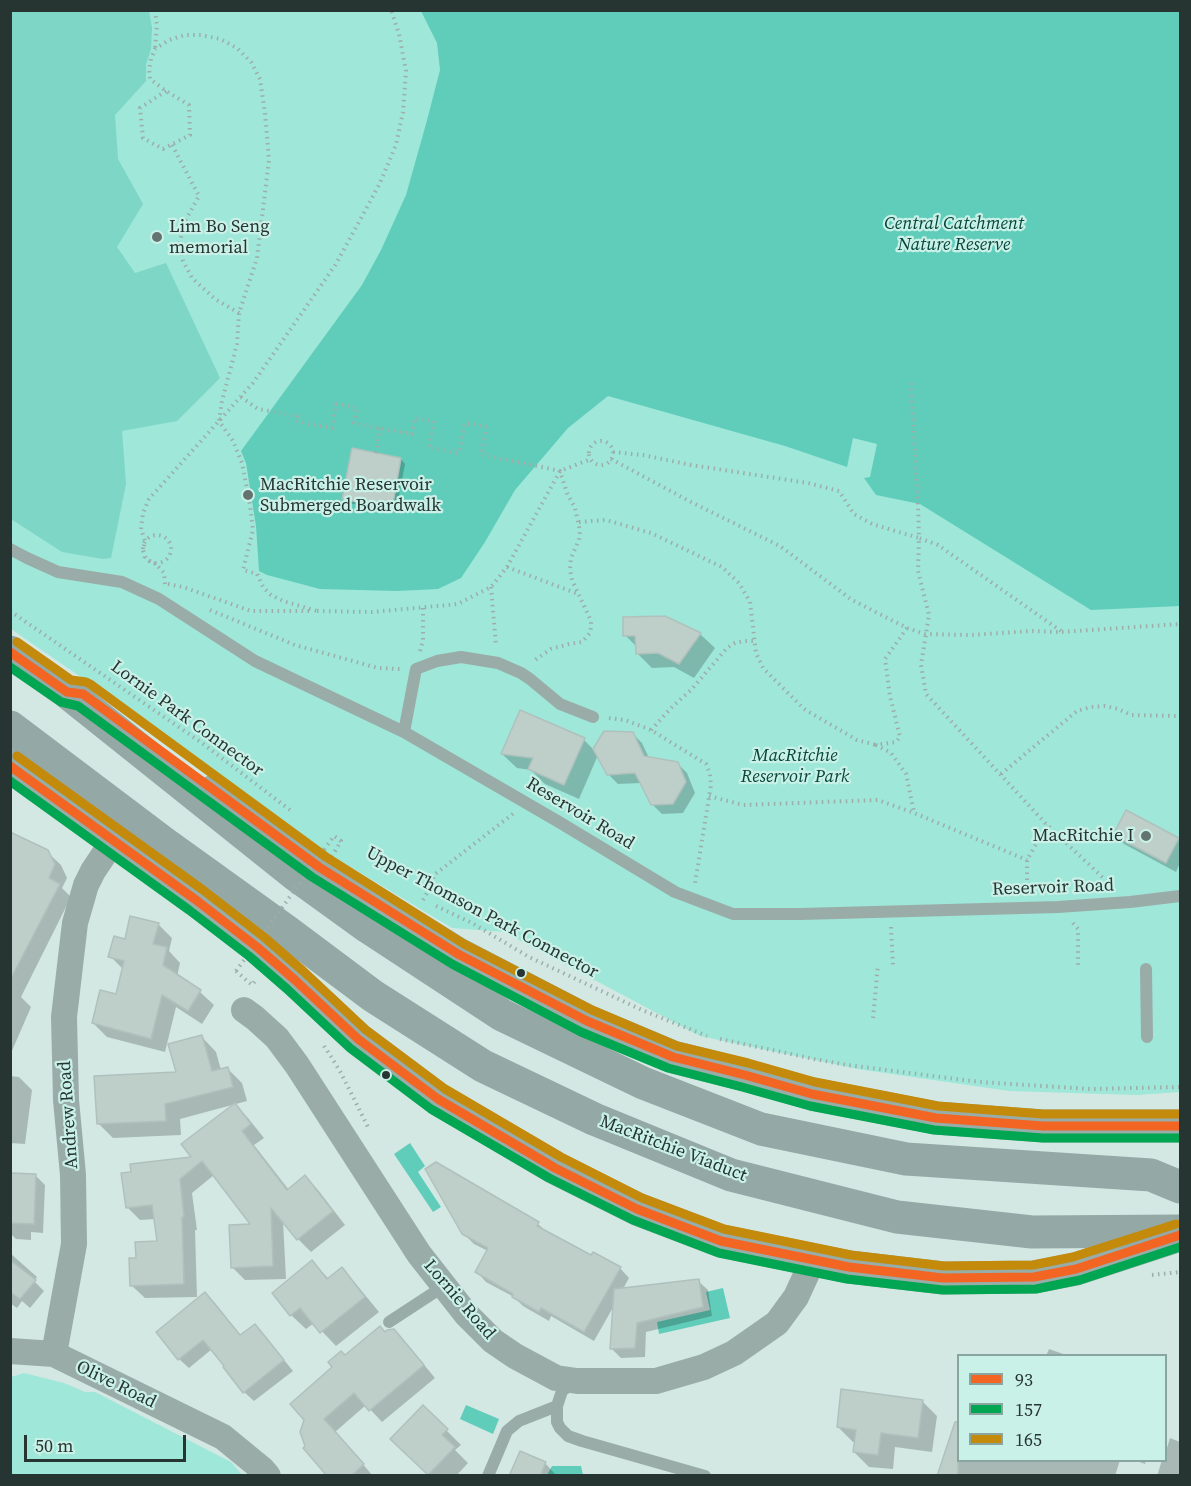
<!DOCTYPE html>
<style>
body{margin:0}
#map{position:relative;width:1191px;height:1486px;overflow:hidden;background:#d3e8e3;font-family:"Source Serif 4",serif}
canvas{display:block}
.frame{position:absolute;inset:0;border:12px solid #263532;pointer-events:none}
.legend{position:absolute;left:957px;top:1354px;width:210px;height:108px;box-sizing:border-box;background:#caf1e7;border:2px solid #88a69f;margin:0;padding:8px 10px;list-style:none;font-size:18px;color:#263532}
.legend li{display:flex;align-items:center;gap:12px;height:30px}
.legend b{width:30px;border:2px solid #88a69f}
.scale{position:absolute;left:24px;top:1435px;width:162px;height:27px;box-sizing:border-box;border:3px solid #263532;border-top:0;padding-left:8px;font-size:18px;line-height:21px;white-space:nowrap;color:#263532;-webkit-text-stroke:4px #caf1e7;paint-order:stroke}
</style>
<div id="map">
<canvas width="1191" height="1486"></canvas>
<div class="frame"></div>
<ul class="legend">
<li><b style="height:8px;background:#f26522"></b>93</li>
<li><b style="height:8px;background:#00a651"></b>157</li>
<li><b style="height:8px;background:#c38a0c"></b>165</li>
</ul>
<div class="scale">50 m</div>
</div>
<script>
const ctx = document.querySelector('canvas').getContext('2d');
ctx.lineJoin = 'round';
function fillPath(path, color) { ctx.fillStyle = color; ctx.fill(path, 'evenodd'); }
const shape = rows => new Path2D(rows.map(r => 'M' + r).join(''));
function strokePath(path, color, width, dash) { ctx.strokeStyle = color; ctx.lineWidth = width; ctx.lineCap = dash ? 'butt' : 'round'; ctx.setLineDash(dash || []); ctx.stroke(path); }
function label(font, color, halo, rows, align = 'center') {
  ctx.font = font + ' "Source Serif 4",serif'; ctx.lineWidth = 4.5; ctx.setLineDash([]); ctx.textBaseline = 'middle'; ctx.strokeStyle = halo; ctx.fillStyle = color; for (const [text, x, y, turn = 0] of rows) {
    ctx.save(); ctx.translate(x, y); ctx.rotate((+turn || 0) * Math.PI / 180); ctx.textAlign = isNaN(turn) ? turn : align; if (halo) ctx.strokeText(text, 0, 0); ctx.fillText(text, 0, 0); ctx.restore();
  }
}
fillPath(shape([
 [10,11,1180,11,1180,1092,1137,1095,1009,1091,858,1069,700,1036,504,932,452,928,296,834,174,741,11,629],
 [24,1373,64,1383,85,1392,95,1392,231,1462,242,1475,11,1475,11,1377]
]), '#9ee7d9');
fillPath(shape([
 [10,11,149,11,152,28,151,49,146,64,146,81,115,115,118,159,143,204,117,247,135,273,166,263,220,378,177,421,122,431,126,484,111,558,103,559,62,552,11,519]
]), '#7ed6c6');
fillPath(shape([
 [421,11,1180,11,1180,606,1091,610,920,504,876,495,864,478,870,477,877,444,853,438,847,467,785,446,608,396,568,428,515,490,485,542,461,578,438,589,397,591,320,589,267,575,259,571,256,526,246,463,241,451,362,285,381,250,406,195,426,124,440,70,437,43],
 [410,1143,425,1166,418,1172,441,1207,433,1212,394,1154],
 [723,1288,730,1318,659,1334,657,1322,710,1310,706,1292],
 [466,1405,499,1419,493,1434,460,1419],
 [552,1466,581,1466,583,1475,547,1475]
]), '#60cdbb');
fillPath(shape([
 [401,459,405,464,396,512,348,503,344,499],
 [665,617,700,634,715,648,694,678,674,667,652,668,637,653,637,647,625,635],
 [632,733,642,743,649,758,677,763,687,773,695,793,683,813,662,814,652,804,641,783,618,784,608,774,598,755,579,799,545,784,531,770,517,768,502,754,584,740,594,750],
 [1127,812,1180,841,1180,863,1176,872,1124,844,1115,834],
 [10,834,47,852,61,865,67,878,62,888,71,897,21,997,31,1007,11,1053],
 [158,924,172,938,169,951,180,963,177,977,200,992,214,1005,202,1024,176,1007,165,1052,107,1037,93,1023,117,995,124,970,110,956,126,941],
 [202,1037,216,1052,221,1070,227,1068,242,1083,247,1101,180,1119,181,1135,113,1138,98,1123,178,1074],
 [10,1076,19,1077,32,1090,25,1144,10,1143],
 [235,1105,248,1118,264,1138,254,1145,289,1190,305,1177,318,1190,345,1225,311,1252,298,1239,283,1221,286,1279,245,1280,232,1267,253,1226,214,1175,192,1193,197,1230,195,1230,197,1297,145,1298,131,1285,137,1259,159,1242,156,1219,140,1220,127,1207,194,1158],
 [10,1174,35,1175,45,1185,43,1233,31,1232,31,1240,16,1239,10,1233],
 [538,1224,548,1233,592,1257,620,1268,629,1278,623,1289,698,1281,708,1290,712,1316,646,1332,645,1357,621,1358,611,1348,615,1304,594,1341,551,1316,549,1321,523,1306,514,1297,486,1282,477,1272,488,1251,474,1244,463,1233],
 [10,1253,37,1277,34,1281,44,1291,30,1308,22,1301,17,1308,10,1303],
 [312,1262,329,1279,342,1269,356,1284,379,1312,336,1346,314,1323,306,1329,291,1315],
 [205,1294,215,1303,241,1336,264,1335,293,1371,254,1401,244,1392,212,1349,189,1368,179,1359],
 [393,1330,406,1343,435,1378,382,1422,366,1405,335,1432,373,1476,329,1476,305,1448,346,1357,385,1334],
 [1049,1349,1069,1356,1046,1356],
 [922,1401,937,1416,932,1452,895,1447,893,1469,869,1467,854,1452,856,1442,853,1442,838,1427],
 [423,1407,461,1445,455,1450,468,1463,456,1476,430,1476,392,1439],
 [958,1417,958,1460,1120,1460,1115,1476,939,1476],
 [1170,1438,1180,1442,1180,1476,1157,1476,1162,1460,1166,1460,1166,1451],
 [1134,1460,1146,1460,1145,1464],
 [545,1463,557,1476,510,1476]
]), '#0003');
const building = shape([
 [352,448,401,458,392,509,342,499,352,448],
 [665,616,701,633,679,664,658,653,636,654,635,636,623,636,623,617,665,616],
 [520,710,585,738,564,785,528,769,533,758,501,754,520,710],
 [604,731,633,732,644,756,678,762,686,782,673,804,651,805,635,773,607,775,593,749,604,731],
 [1126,810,1179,838,1166,863,1113,835,1126,810],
 [10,832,48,850,55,864,49,878,60,884,10,980,10,832],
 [130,916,159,923,153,944,167,947,163,965,201,990,188,1011,162,995,151,1039,92,1023,100,990,116,994,124,961,108,957,114,936,125,939,130,916],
 [202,1035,212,1071,228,1067,233,1087,165,1104,166,1121,97,1124,94,1076,176,1072,168,1044,202,1035],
 [235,1103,251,1124,242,1131,287,1190,305,1175,333,1211,297,1240,271,1208,273,1266,231,1268,229,1225,250,1224,202,1161,180,1179,184,1217,182,1217,184,1284,130,1286,129,1258,136,1258,135,1242,157,1241,152,1205,126,1208,121,1173,131,1172,130,1164,191,1157,181,1144,235,1103],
 [436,1162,539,1222,537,1226,591,1255,593,1252,621,1267,584,1332,541,1308,539,1312,512,1297,513,1294,475,1272,488,1248,462,1234,425,1169,436,1162],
 [10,1173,36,1174,34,1224,10,1223,10,1173],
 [10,1260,36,1280,20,1299,10,1292,10,1260],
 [312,1260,327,1279,342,1267,365,1297,320,1333,300,1308,290,1316,272,1293,312,1260],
 [699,1279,703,1307,637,1323,635,1348,610,1349,614,1289,699,1279],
 [205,1292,240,1335,255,1324,284,1360,243,1393,223,1367,224,1366,203,1340,178,1360,156,1332,205,1292],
 [380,1326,385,1332,387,1330,394,1329,424,1365,369,1411,354,1393,324,1419,364,1464,351,1476,327,1476,303,1448,305,1446,300,1432,304,1420,290,1404,332,1367,328,1362,341,1351,345,1355,380,1326],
 [841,1389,923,1400,918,1438,881,1433,878,1455,853,1452,856,1430,837,1427,841,1389],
 [423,1405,448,1429,442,1435,455,1447,428,1475,390,1439,423,1405],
 [955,1422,958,1422,958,1476,937,1476,955,1422],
 [520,1451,546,1462,540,1476,509,1476,520,1451]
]);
fillPath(building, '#becfca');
strokePath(building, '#b0c1bd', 1.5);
strokePath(shape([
 [155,10,157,25,155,49],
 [166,91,140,108,143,138,163,149,190,135,189,105,166,91,150,79,149,69,151,59,155,49,169,40,185,35,201,35,220,39,237,48,251,62,260,79,265,113,269,160,257,258,239,313,237,344,222,401,219,421,233,441,242,463,250,505,253,530,243,570,257,574,263,587,271,595,283,601,317,611],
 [172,145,199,196,184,223,180,242,183,261,192,278,215,299,239,313],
 [911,383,918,505,919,538,938,545,1061,631],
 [241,397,258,409,297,416,296,421,332,428,336,404,357,408,354,423,412,434,415,418,434,421,429,447,459,453,465,423,486,427,481,454,560,471,567,493,575,508,580,531,579,540,571,558,570,569,572,580,591,621,591,627,590,633,582,642,569,644,551,649,532,662],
 '589 453a12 12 0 1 1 24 0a12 12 0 1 1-24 0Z',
 [613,452,643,455,691,465,808,483,839,491,854,514,872,524,919,538,918,571,929,615,921,665,926,694,1047,825,1114,888],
 [376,453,380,428],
 [611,459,691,502,780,546,852,600,907,628,925,634,971,635,1031,631,1061,632,1180,624],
 [579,522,606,520,651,533,722,567,739,583,750,602,756,653,763,668,804,709,857,740,876,745],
 '143 549a14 14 0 1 1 28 0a14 14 0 1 1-28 0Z',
 [507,567,578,594],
 [165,584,164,573,156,564,152,563,145,558,143,550,145,541,141,529,143,513,149,499,253,383,336,264,379,185,396,145,403,112,406,71,399,34,391,10],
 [168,584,183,587,251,611,309,611],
 [491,587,496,646],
 [210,610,295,645,378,668,400,669],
 [10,611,202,743,290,810],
 [317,611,372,612,458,604,491,587,507,567,560,471,591,459],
 [907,628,885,659,890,696,900,737,896,742,876,745,891,753,906,774,914,812],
 [420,651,423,640,423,607],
 [609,718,625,720,651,730,706,764,710,774,711,785,695,883],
 [651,730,673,706,691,690,727,648,735,643,744,641,754,641],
 [1001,774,1077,711,1091,707,1105,706,1118,709,1131,715,1180,716],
 [709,796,743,805,878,800,914,813,1027,860],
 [1027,892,1027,860,1047,825],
 [423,900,432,884,434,875,514,813],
 [436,906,472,923,529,957,642,1010,707,1036],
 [1073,923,1078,929,1078,969],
 [891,927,893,965],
 [236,971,252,985,255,981],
 [873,1018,878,965],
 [720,1039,814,1059,847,1065,980,1082,1091,1089,1180,1087],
 [324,1046,332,1058,341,1073,369,1129],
 [1152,1275,1180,1272]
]), '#9daeaa', 4, [1.5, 4.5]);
strokePath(shape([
 [10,549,27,558,58,572,122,582,159,599,255,661,404,732,559,822,675,892,733,914,801,914,1058,907,1130,902,1180,896],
 [404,732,416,669,437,661,461,657,498,663,521,673,530,679,560,704,593,717],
 [1146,969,1147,1037],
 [389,1322,444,1286],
 [575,1382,567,1387,562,1391,557,1406,557,1422,560,1428,568,1436,582,1441,705,1476],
 [488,1476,507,1431,519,1421,557,1406]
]), '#9aaca8', 12);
strokePath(shape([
 [244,1010,255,1018,277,1038,297,1065,419,1254,466,1314,493,1341,515,1356,556,1378,577,1381,656,1381,704,1367,734,1353,777,1323,796,1297,813,1260],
 [10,1351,54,1354,223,1437,262,1469,268,1476],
 [54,1354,74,1244,73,1175,66,1100,64,1017,75,923,86,885,93,871,113,841]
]), '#9aaca8', 26);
strokePath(shape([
 [10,766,196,900,257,947,295,980,358,1039,438,1099,555,1168,637,1209,721,1241,849,1267,943,1278,1034,1277,1076,1269,1180,1235],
 [214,791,319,867,458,954,587,1021,673,1057,745,1075,812,1094,936,1118,1043,1126,1180,1126]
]), '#98ada8', 33);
strokePath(shape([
 [10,652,67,692,296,875,368,927,502,1015,643,1083,761,1129,906,1159,1151,1175,1180,1187],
 [10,727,165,844,286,931,373,996,483,1066,594,1119,731,1175,897,1217,1032,1232,1180,1231]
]), '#94a9a5', 33);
strokePath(shape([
 [236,971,334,836,341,841,332,856]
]), '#9daeaa', 4, [1.5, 4.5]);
strokePath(shape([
 [10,652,67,692,83,694,319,867,458,954,587,1021,673,1057,745,1075,812,1094,936,1118,1043,1126,1180,1126],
 [10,766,196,900,257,947,295,980,358,1039,438,1099,555,1168,637,1209,721,1241,849,1267,943,1278,1034,1277,1076,1269,1180,1235]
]), '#f26522', 9);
strokePath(shape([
 [10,667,61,702,78,706,312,877,452,964,581,1032,668,1068,742,1087,810,1106,934,1130,1043,1138,1180,1138],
 [10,781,189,910,249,956,287,989,350,1048,431,1109,549,1178,633,1220,719,1253,847,1279,943,1290,1036,1289,1080,1280,1180,1247]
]), '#00a651', 9);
strokePath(shape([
 [17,642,71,680,86,682,90,684,326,857,464,944,592,1010,677,1046,748,1063,815,1082,938,1106,1043,1114,1180,1114],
 [17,756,203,890,264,937,303,971,366,1030,445,1089,561,1157,642,1198,724,1229,851,1255,944,1266,1033,1265,1073,1257,1176,1224]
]), '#c38a0c', 9);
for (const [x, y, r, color] of [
 [157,237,6,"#637470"],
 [248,495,6,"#637470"],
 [1146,836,6,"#637470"],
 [521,973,5,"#263532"],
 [386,1075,5,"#263532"]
]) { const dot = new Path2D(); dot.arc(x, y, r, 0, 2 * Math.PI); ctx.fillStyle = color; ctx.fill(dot); strokePath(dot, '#caf1e7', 2); }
label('italic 18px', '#05453b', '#caf1e7', [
 ["Central Catchment",954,224],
 ["Nature Reserve",954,245],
 ["MacRitchie",795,756],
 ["Reservoir Park",795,777]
]);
label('18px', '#263532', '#caf1e7', [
 ["Lim Bo Seng",169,227],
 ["memorial",169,248],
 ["MacRitchie Reservoir",260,485],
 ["Submerged Boardwalk",260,506],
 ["MacRitchie I",1134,836,"right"]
], 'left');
label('18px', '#263532', '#caf1e7', [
 ["Lornie Park Connector",187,719,36],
 ["Reservoir Road",580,814,31],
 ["Reservoir Road",1053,888,-2],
 ["Upper Thomson Park Connector",482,913,28],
 ["Andrew Road",69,1115,-94],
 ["MacRitchie Viaduct",673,1149,21],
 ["Lornie Road",459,1300,49],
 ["Olive Road",116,1385,26]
]);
</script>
